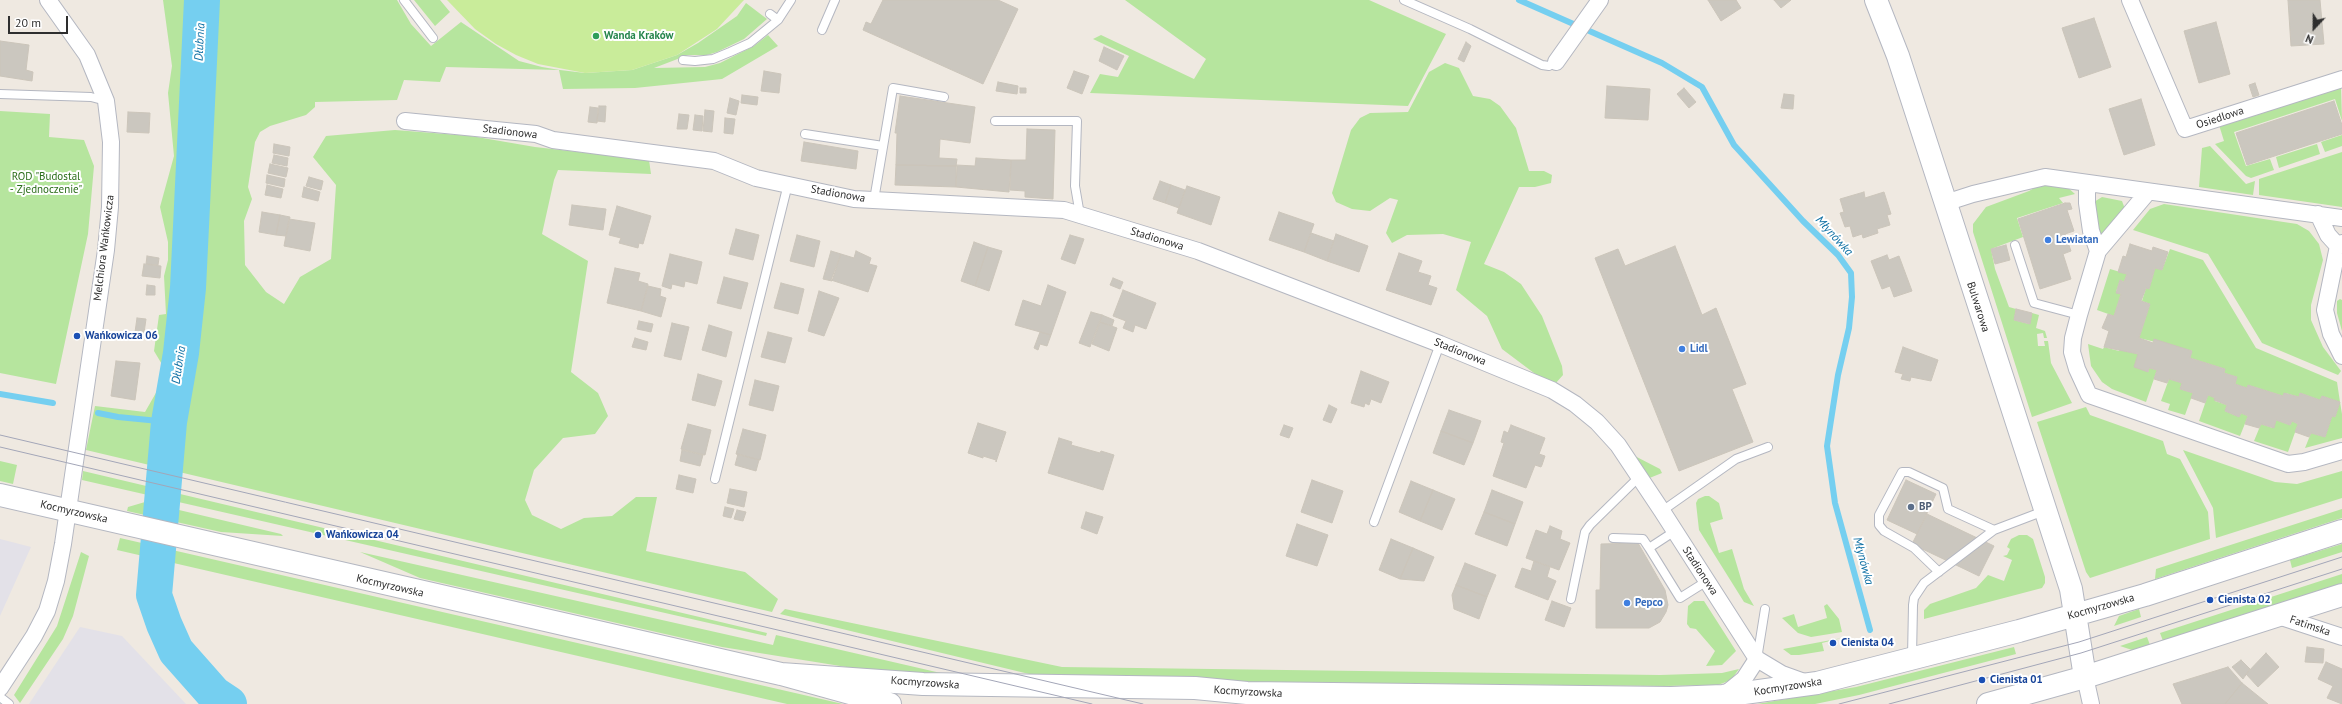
<!DOCTYPE html>
<meta charset="utf-8">
<style>
body{margin:0}
#map{position:relative;width:2342px;height:704px;overflow:hidden;background:#efe9e1;font-family:"PT Sans",sans-serif}
canvas{display:block}
.north{position:absolute;left:2294px;top:8px;width:40px;height:40px;-webkit-text-stroke:3px #fff;paint-order:stroke;rotate:202deg;font-size:11px;font-weight:700;line-height:16px;text-align:center;color:#2e2e2e}
.north::after{content:'';display:block;margin:auto;width:14px;height:18px;background:#2e2e2e;clip-path:polygon(50% 0,100% 100%,50% 72%,0 100%)}
.scale{position:absolute;left:8px;top:16px;width:60px;height:18px;box-sizing:border-box;border:2px solid #2e2e2e;border-top:0;padding-left:5px;font-size:12px;line-height:14px;white-space:nowrap;color:#2e2e2e;-webkit-text-stroke:3px #fff;paint-order:stroke}
</style>
<div id="map">
<canvas width="2342" height="704"></canvas>
<div class="north">N</div>
<div class="scale">20 m</div>
</div>
<script>
const ctx = document.querySelector('canvas').getContext('2d');
ctx.lineJoin = 'round';
function fillPath(path, color) { ctx.fillStyle = color; ctx.fill(path, 'evenodd'); }
const shape = rows => new Path2D(rows.map(r => 'M' + r).join(''));
function strokePath(path, color, width, dash) { ctx.strokeStyle = color; ctx.lineWidth = width; ctx.lineCap = dash ? 'butt' : 'round'; ctx.setLineDash(dash || []); ctx.stroke(path); }
function label(font, color, halo, rows, align = 'center') {
  ctx.font = font + ' "PT Sans",sans-serif'; ctx.lineWidth = 4; ctx.setLineDash([]); ctx.textBaseline = 'middle'; ctx.strokeStyle = halo; ctx.fillStyle = color; for (const [text, x, y, turn = 0] of rows) {
    ctx.save(); ctx.translate(x, y); ctx.rotate((+turn || 0) * Math.PI / 180); ctx.textAlign = isNaN(turn) ? turn : align; if (halo) ctx.strokeText(text, 0, 0); ctx.fillText(text, 0, 0); ctx.restore();
  }
}
fillPath(shape([
 [0,539,31,547,0,616],
 [80,627,122,636,186,704,29,704]
]), '#e3e1e8');
fillPath(shape([
 [163,0,397,0,411,24,431,46,461,22,519,61,542,67,560,70,585,73,632,70,677,55,698,43,737,16,746,3,767,19,744,39,717,52,707,55,688,55,654,68,705,67,720,63,754,46,768,35,778,46,722,79,635,88,563,89,559,70,446,67,440,82,404,80,397,100,315,102,315,107,306,115,270,126,260,132,255,142,248,187,252,199,244,221,245,265,266,292,284,304,300,277,331,259,336,185,313,157,326,136,395,130,471,136,535,147,649,160,651,174,558,170,554,180,542,234,588,261,571,372,598,393,608,416,595,434,563,438,534,470,525,500,532,515,561,529,584,518,612,516,636,497,657,497,646,551,745,572,778,599,772,612,86,450,95,406,145,412,161,384,163,366,154,351,159,315,166,314,164,276,168,260,168,242,160,207,174,156,168,93,172,66],
 [414,0,440,0,450,12,435,26],
 [1125,0,1369,0,1446,34,1408,106,1090,93,1100,74,1118,77,1129,56,1093,39,1101,35,1194,79,1206,59],
 [1445,63,1459,68,1473,96,1490,99,1500,106,1516,128,1529,171,1544,171,1552,175,1551,183,1535,187,1519,187,1484,264,1504,272,1521,284,1542,316,1562,366,1563,375,1555,384,1542,379,1502,349,1487,316,1456,290,1471,242,1443,234,1407,235,1392,243,1386,233,1398,200,1390,198,1370,211,1352,209,1336,202,1332,193,1351,130,1360,118,1370,113,1408,112,1429,72],
 [2341,86,2342,121,2335,99,2234,132,2246,166,2270,159,2274,170,2251,178,2246,176,2215,144,2224,141,2219,125],
 [0,111,50,114,49,137,84,140,94,166,88,234,56,384,0,373],
 [2342,135,2342,146,2325,152,2321,142],
 [2317,144,2320,154,2279,168,2276,157],
 [2210,146,2246,184,2255,181,2253,195,2199,187,2202,148],
 [2342,152,2342,207,2259,195,2259,179],
 [2045,182,2067,187,2075,194,2059,198,2063,203,2017,218,2023,237,1991,249,1995,269,2009,307,2016,309,2014,320,2029,324,2032,313,2039,315,2036,328,2045,331,2047,338,2044,338,2043,333,2037,334,2038,346,2045,346,2044,341,2048,341,2051,363,2072,403,2032,417,1973,232,1973,224,1986,207,2029,191],
 [2102,197,2122,201,2125,209,2103,235,2098,232,2094,202],
 [2164,204,2297,224,2309,231,2319,244,2323,260,2311,305,2311,320,2323,347,2341,371,2338,375,2262,343,2208,254,2133,230,2150,209],
 [2170,249,2203,260,2256,348,2337,382,2340,402,2342,414,2342,438,2305,448,2311,433,2325,437,2332,416,2335,417,2340,402,2322,396,2320,400,2300,393,2299,397,2285,393,2283,396,2248,385,2247,388,2235,384,2237,377,2224,373,2225,369,2190,358,2192,351,2139,338,2150,304,2142,301,2146,288,2149,289,2155,268,2162,270],
 [2110,269,2127,274,2124,282,2120,280,2116,292,2121,294,2114,316,2097,310],
 [2340,299,2342,300,2342,331,2337,313,2337,301],
 [2088,344,2103,349,2104,347,2119,351,2120,349,2138,354,2148,372,2149,368,2157,370,2146,402,2112,389,2102,382,2091,366],
 [2169,379,2182,383,2180,389,2193,393,2185,415,2168,410,2170,404,2161,401],
 [2208,395,2215,398,2215,401,2227,405,2225,411,2239,417,2241,413,2248,416,2240,436,2199,421],
 [2086,407,2090,415,2163,441,2167,454,2180,459,2208,512,2210,539,2090,578,2086,572,2037,422],
 [2276,420,2290,425,2292,421,2298,424,2288,452,2254,441,2261,424,2273,428],
 [2183,450,2275,482,2297,484,2342,471,2342,498,2216,538,2213,508],
 [1629,453,1660,469,1662,473,1647,479],
 [0,461,17,465,13,484,0,481],
 [83,471,767,633,766,636,82,480],
 [1705,496,1709,496,1719,503,1723,519,1710,523,1719,553,1732,549,1744,589,1754,606,1744,602,1699,530,1696,503,1698,499],
 [145,502,281,534,283,536,221,532,127,511,128,507],
 [2342,509,2342,518,2155,579,2156,569],
 [2019,535,2027,535,2033,539,2045,577,2045,583,2042,588,1924,619,1924,610,1930,604,1976,588,1988,575,2004,581,2012,560,2003,556,2007,555,2010,549,2007,547,2011,539],
 [120,538,843,704,787,704,117,550],
 [2342,544,2342,552,2292,568,2290,560],
 [81,552,89,556,73,616,63,639,20,703,14,695,57,626],
 [360,552,773,645,776,635,958,677,859,669,722,647,420,578],
 [2342,574,2342,583,2163,641,2160,633],
 [1704,601,1736,651,1722,665,1706,666,1715,651,1696,629,1690,628,1687,624,1688,606,1694,601],
 [1827,604,1839,619,1842,632,1811,637,1798,633,1782,618,1794,614,1798,627,1827,618,1824,606],
 [785,609,1062,667,1660,675,1722,673,1739,669,1731,680,1718,685,1664,686,1054,680,780,614],
 [2139,609,2141,617,2114,626,2119,616],
 [2147,637,2150,645,2132,650,2120,646],
 [1842,638,1822,643,1824,651,1799,655,1791,655,1783,649],
 [2014,647,2016,654,1859,695,1815,704,1757,704,1856,687]
]), '#b6e59e');
fillPath(shape([
 [447,0,744,0,717,29,677,55,632,70,585,73,538,64,516,55,496,44,475,29]
]), '#c9ec9a');
strokePath(shape([
 [1519,0,1662,63,1702,87,1734,145,1803,221,1838,255,1851,273,1852,297,1849,328,1838,375,1827,446,1835,503,1870,630],
 [0,394,53,403],
 [98,413,118,417,169,422]
]), '#75cff0', 6);
strokePath(shape([
 [202,0,188,288,181,353,169,422,154,595,164,624,176,651,214,694,229,704]
]), '#75cff0', 36);
const building = shape([
 [883,0,998,0,1018,9,983,84,863,30,866,22,871,24,883,0],
 [1708,0,1736,0,1741,8,1721,21,1708,0],
 [1774,0,1791,0,1781,8,1774,0],
 [2288,0,2320,0,2324,44,2291,46,2288,0],
 [2094,18,2111,67,2079,78,2062,28,2094,18],
 [2216,22,2230,74,2199,83,2184,31,2216,22],
 [0,41,29,45,26,70,33,72,32,81,0,76,0,41],
 [1466,42,1471,46,1464,62,1458,59,1466,42],
 [1104,47,1124,56,1117,70,1099,61,1104,47],
 [764,71,781,74,779,93,761,91,764,71],
 [1074,71,1089,76,1082,94,1067,88,1074,71],
 [998,82,1018,86,1017,94,996,91,998,82],
 [2255,83,2259,95,2253,97,2249,85,2255,83],
 [1607,86,1650,89,1648,120,1605,118,1607,86],
 [1020,88,1026,88,1026,93,1020,93,1020,88],
 [1684,88,1696,102,1689,108,1677,94,1684,88],
 [1784,94,1794,95,1793,109,1781,108,1784,94],
 [742,95,758,97,757,105,741,103,742,95],
 [900,96,975,107,970,143,940,139,939,158,957,159,956,166,896,165,897,133,895,133,900,96],
 [730,98,739,101,736,115,727,113,730,98],
 [2141,99,2155,145,2124,155,2109,109,2141,99],
 [2334,101,2342,125,2342,134,2247,165,2236,133,2334,101],
 [599,106,606,106,605,122,597,121,599,106],
 [590,107,598,108,597,123,588,122,590,107],
 [705,110,714,111,712,132,703,131,705,110],
 [128,112,150,113,149,133,127,132,128,112],
 [679,114,689,115,687,129,677,129,679,114],
 [695,115,703,116,702,131,693,130,695,115],
 [725,118,735,119,733,134,724,133,725,118],
 [1027,129,1055,130,1053,199,1025,197,1025,191,1010,190,1011,160,1026,160,1027,129],
 [804,142,858,151,856,169,801,161,804,142],
 [274,144,290,147,289,156,273,153,274,144],
 [274,155,288,158,287,166,272,163,274,155],
 [976,158,1011,160,1009,192,956,187,956,165,975,166,976,158],
 [270,164,288,168,286,177,268,173,270,164],
 [896,165,957,166,956,187,895,185,896,165],
 [267,175,285,179,284,187,266,183,267,175],
 [309,177,323,181,321,190,306,186,309,177],
 [1160,181,1171,185,1165,203,1153,199,1160,181],
 [267,185,283,189,281,198,265,195,267,185],
 [1171,185,1185,190,1179,208,1165,203,1171,185],
 [1187,186,1220,197,1211,225,1177,213,1187,186],
 [304,187,320,192,318,201,302,197,304,187],
 [1864,192,1865,198,1884,192,1891,214,1887,215,1890,225,1877,229,1878,233,1863,238,1862,234,1853,237,1850,226,1845,227,1840,213,1844,212,1840,199,1864,192],
 [2065,203,2070,203,2072,209,2067,210,2074,231,2065,234,2071,251,2063,254,2071,279,2040,289,2018,219,2065,203],
 [572,205,606,209,603,230,569,225,572,205],
 [617,206,651,216,643,244,639,243,638,248,619,243,621,238,609,235,617,206],
 [262,212,280,215,276,235,259,232,262,212],
 [1279,212,1314,224,1304,252,1269,240,1279,212],
 [280,215,290,217,286,236,276,235,280,215],
 [289,219,315,223,310,251,284,246,289,219],
 [736,229,759,235,753,260,729,254,736,229],
 [1311,233,1334,241,1327,261,1304,252,1311,233],
 [1336,234,1368,246,1359,272,1327,261,1336,234],
 [797,235,820,241,814,267,790,261,797,235],
 [1070,235,1084,239,1075,264,1061,259,1070,235],
 [974,242,988,247,975,286,961,281,974,242],
 [2130,244,2152,251,2153,247,2168,252,2162,270,2155,268,2149,289,2146,288,2141,301,2150,304,2139,338,2153,343,2154,339,2192,351,2190,358,2225,369,2224,373,2237,377,2235,384,2247,388,2248,385,2283,396,2284,393,2299,397,2300,393,2320,400,2322,396,2340,402,2335,417,2332,416,2325,437,2311,433,2309,437,2295,432,2298,424,2292,421,2290,425,2276,420,2274,428,2261,424,2259,428,2245,424,2248,416,2241,413,2239,417,2225,411,2227,405,2214,400,2215,398,2208,395,2205,403,2191,398,2193,393,2180,389,2182,383,2169,379,2167,383,2154,379,2157,370,2149,368,2148,372,2134,367,2138,354,2104,347,2109,331,2102,328,2108,314,2114,316,2121,294,2116,293,2120,280,2124,282,2127,274,2118,272,2123,256,2126,257,2130,244],
 [2006,245,2010,260,1995,264,1991,249,2006,245],
 [1675,246,1702,315,1716,308,1746,384,1732,389,1753,442,1679,471,1595,258,1618,249,1625,266,1675,246],
 [988,247,1002,251,989,291,975,286,988,247],
 [831,251,841,254,832,281,823,279,831,251],
 [856,251,871,258,869,264,877,266,868,292,831,280,841,254,854,258,856,251],
 [1399,253,1422,261,1418,272,1431,276,1428,285,1437,288,1431,305,1386,290,1399,253],
 [670,254,702,262,697,284,685,281,684,287,672,284,671,289,662,286,670,254],
 [1887,255,1889,260,1899,256,1912,291,1894,297,1890,286,1882,289,1871,261,1887,255],
 [147,256,159,258,158,265,146,264,147,256],
 [144,264,161,266,160,278,142,276,144,264],
 [615,268,640,273,638,281,648,284,641,311,607,303,615,268],
 [724,277,748,283,741,309,717,303,724,277],
 [1113,278,1123,282,1120,289,1110,285,1113,278],
 [781,283,804,289,798,314,774,308,781,283],
 [147,285,155,286,155,295,146,295,147,285],
 [1048,285,1066,292,1051,335,1015,325,1023,300,1041,306,1048,285],
 [648,286,661,289,660,296,666,298,661,317,641,311,648,286],
 [1123,290,1156,303,1146,329,1135,325,1133,332,1123,328,1126,321,1113,316,1123,290],
 [819,291,839,298,824,336,808,331,819,291],
 [2016,309,2032,313,2030,324,2014,320,2016,309],
 [1091,312,1102,315,1090,347,1079,343,1091,312],
 [1102,315,1114,320,1112,326,1100,322,1102,315],
 [137,318,146,319,144,333,135,332,137,318],
 [639,321,653,324,651,332,637,329,639,321],
 [1100,322,1117,328,1109,351,1092,344,1100,322],
 [672,323,689,327,681,360,664,356,672,323],
 [709,325,732,332,726,357,702,350,709,325],
 [768,332,792,338,785,363,761,357,768,332],
 [1040,332,1051,335,1047,346,1040,344,1038,350,1034,348,1040,332],
 [635,338,648,342,646,350,632,347,635,338],
 [1903,347,1938,360,1931,381,1911,377,1910,381,1901,379,1903,374,1895,372,1903,347],
 [116,361,140,363,135,400,111,396,116,361],
 [1361,371,1389,382,1381,403,1371,399,1369,405,1365,403,1364,407,1351,403,1361,371],
 [698,374,722,381,715,406,692,400,698,374],
 [755,380,779,386,773,411,749,405,755,380],
 [1329,405,1337,409,1331,423,1323,420,1329,405],
 [1449,410,1481,421,1473,443,1441,431,1449,410],
 [978,423,1006,432,996,462,996,460,983,456,983,458,968,453,978,423],
 [688,424,711,430,705,455,681,449,688,424],
 [1284,425,1293,428,1289,438,1280,435,1284,425],
 [1511,425,1545,438,1539,454,1545,456,1542,465,1541,467,1535,465,1526,488,1493,476,1504,443,1501,442,1504,431,1508,433,1511,425],
 [743,429,766,435,760,460,736,454,743,429],
 [1441,431,1473,443,1464,465,1433,453,1441,431],
 [1059,438,1072,442,1071,445,1100,453,1101,451,1114,455,1103,490,1048,473,1059,438],
 [682,450,703,455,700,466,680,461,682,450],
 [738,454,759,460,756,471,735,465,738,454],
 [679,475,696,479,693,493,676,489,679,475],
 [1312,480,1343,491,1332,523,1301,512,1312,480],
 [1906,480,1936,494,1917,534,1887,520,1906,480],
 [1411,481,1433,490,1420,521,1399,512,1411,481],
 [730,489,747,492,744,507,727,503,730,489],
 [1433,490,1455,499,1442,530,1420,521,1433,490],
 [1492,490,1523,502,1515,524,1484,512,1492,490],
 [725,507,734,509,731,518,723,516,725,507],
 [737,510,746,512,743,521,734,519,737,510],
 [1086,512,1103,517,1097,534,1081,528,1086,512],
 [1484,512,1515,524,1507,546,1475,534,1484,512],
 [1927,514,1994,546,1979,576,1912,544,1927,514],
 [1297,524,1328,535,1317,566,1286,556,1297,524],
 [1550,526,1562,531,1560,539,1570,543,1559,570,1526,558,1536,530,1547,534,1550,526],
 [1391,539,1413,548,1400,579,1379,570,1391,539],
 [1638,543,1665,590,1668,605,1666,612,1660,622,1649,628,1596,628,1596,590,1600,590,1601,544,1638,543],
 [1413,548,1434,557,1424,581,1400,579,1413,548],
 [1534,561,1550,567,1547,577,1556,581,1548,600,1515,587,1522,568,1531,571,1534,561],
 [1465,563,1496,575,1487,597,1456,585,1465,563],
 [1456,585,1487,597,1479,619,1454,609,1452,595,1456,585],
 [1552,601,1571,608,1564,627,1545,620,1552,601],
 [2307,647,2324,649,2323,663,2305,662,2307,647],
 [2266,653,2279,667,2258,687,2246,674,2266,653],
 [2241,660,2250,669,2243,679,2232,667,2241,660],
 [2326,662,2342,669,2342,704,2327,698,2333,686,2318,679,2326,662],
 [2228,667,2242,683,2225,704,2182,704,2173,684,2228,667],
 [2242,683,2268,704,2225,704,2242,683]
]);
fillPath(building, '#cbc7bf');
strokePath(building, '#cbc5ba', 1);
const lane = shape([
 [404,0,433,38],
 [1404,0,1470,29,1542,65,1549,66,1556,62],
 [770,14,778,20,791,0],
 [822,30,835,0],
 [683,60,695,61,713,59,730,52,750,43,778,20],
 [0,94,91,97,106,101],
 [995,121,1077,121,1075,186,1080,215],
 [805,134,883,146],
 [874,200,893,88,944,97],
 [2015,245,2034,303,2079,315],
 [715,479,788,184],
 [1662,511,1736,459,1768,447],
 [1374,522,1440,344],
 [1675,531,1649,548,1680,598,1707,581],
 [1613,538,1643,539,1649,548],
 [1939,572,1914,548,1884,531,1879,525,1879,515,1902,472,1909,472,1943,488,1948,509,1994,530],
 [1571,599,1585,532,1590,525,1639,477],
 [1912,657,1913,605,1914,598,1924,583,1994,530,2044,511],
 [1757,659,1765,609],
 [0,697,9,704]
]);
const street = shape([
 [2130,0,2185,129,2342,79],
 [1556,62,1600,0],
 [405,121,536,134,553,140,714,161,756,178,854,199,1064,210,1198,251,1440,344,1552,390,1575,404,1597,422,1618,445,1662,511,1757,659,1782,674,1807,683],
 [2087,183,2087,203,2091,231,2098,251],
 [2148,192,2098,251,2079,315,2073,338,2072,352,2077,369,2089,395,2288,464,2304,462,2342,451],
 [1945,203,1973,194,2045,177,2342,218],
 [2318,214,2328,235,2338,246],
 [2342,243,2338,246,2325,310,2331,334,2342,356],
 [2278,616,2342,637],
 [2085,677,2091,704],
 [0,688,34,636,47,611,56,581,63,544,106,250,110,207,111,142,106,101,87,55,48,0],
 [1723,696,1744,679,1757,659]
]);
const secondary = shape([
 [1876,0,1898,56,2071,589,2085,677],
 [0,495,781,674,890,704],
 [781,674,923,684,1195,688,1247,693,1671,698,1723,696,1817,683,2019,631,2145,595,2342,531],
 [1988,704,2085,677,2342,595]
]);
strokePath(lane, '#b4b7c1', 10);
strokePath(street, '#b4b7c1', 18);
strokePath(secondary, '#b4b7c1', 24);
strokePath(lane, '#fff', 8);
strokePath(street, '#fff', 16);
strokePath(secondary, '#fff', 22);
strokePath(shape([
 [0,435,1143,704],
 [0,447,1092,704],
 [1839,704,2079,642,2342,557],
 [1889,704,2081,653,2342,569]
]), '#a3a6b8', 1);
for (const [x, y, r, color] of [
 [596,36,4,"#2e9e5b"],
 [2048,240,4,"#3f7fe0"],
 [77,336,4,"#1a4fb4"],
 [1682,349,4,"#3f7fe0"],
 [1911,507,4,"#5c6f8a"],
 [318,535,4,"#1a4fb4"],
 [2210,600,4,"#1a4fb4"],
 [1627,603,4,"#3f7fe0"],
 [1833,643,4,"#1a4fb4"],
 [1982,680,4,"#1a4fb4"]
]) { const dot = new Path2D(); dot.arc(x, y, r, 0, 2 * Math.PI); ctx.fillStyle = color; ctx.fill(dot); strokePath(dot, '#fff', 1.5); }
label('bold 11px', '#27864d', '#fff', [
 ["Wanda Kraków",604,36]
], 'left');
label('11px', '#2e2e2e', '#fff', [
 ["Osiedlowa",2220,118,-18],
 ["Stadionowa",510,132,7],
 ["Stadionowa",838,194,10],
 ["Stadionowa",1157,239,17],
 ["Melchiora Wańkowicza",104,248,-83],
 ["Bulwarowa",1978,307,72],
 ["Stadionowa",1460,352,22],
 ["Kocmyrzowska",74,512,13],
 ["Stadionowa",1700,571,57],
 ["Kocmyrzowska",390,586,13],
 ["Kocmyrzowska",2101,607,-16],
 ["Fatimska",2310,626,19],
 ["Kocmyrzowska",925,683,4],
 ["Kocmyrzowska",1788,687,-9],
 ["Kocmyrzowska",1248,692,3]
]);
label('11px', '#2c6e1b', '#fff', [
 ["ROD \"Budostal",46,177],
 ["- Zjednoczenie\"",46,190]
]);
label('bold 11px', '#366cbe', '#fff', [
 ["Lewiatan",2056,240],
 ["Lidl",1690,349],
 ["Pepco",1635,603]
], 'left');
label('bold 11px', '#164399', '#fff', [
 ["Wańkowicza 06",85,336],
 ["Wańkowicza 04",326,535],
 ["Cienista 02",2218,600],
 ["Cienista 04",1841,643],
 ["Cienista 01",1990,680]
], 'left');
label('bold 11px', '#4e5e75', '#fff', [
 ["BP",1919,507]
], 'left');
label('italic 12px', '#0d6fa3', '#fff', [
 ["Dłubnia",200,42,-87],
 ["Młynówka",1834,236,48],
 ["Dłubnia",179,365,-81],
 ["Młynówka",1863,561,75]
]);
</script>
